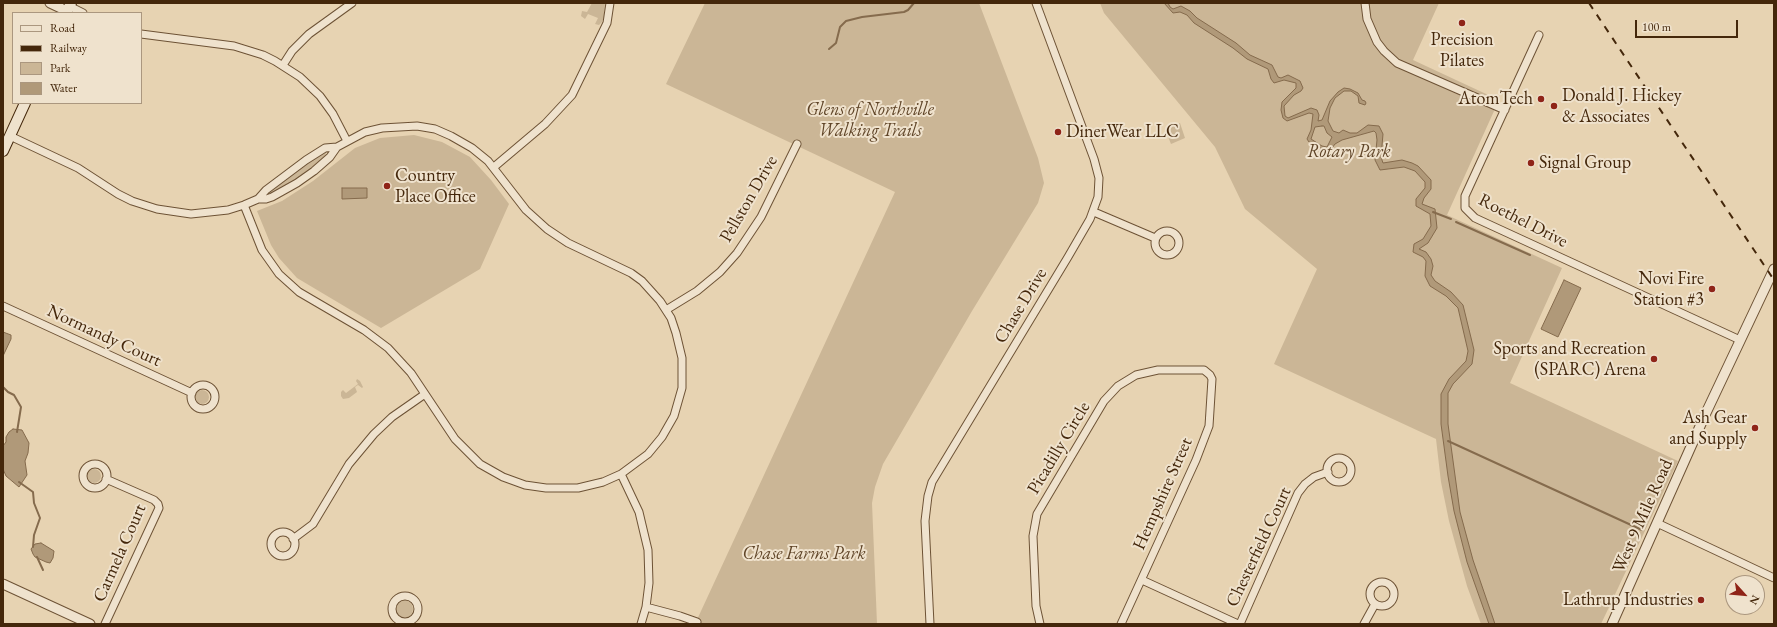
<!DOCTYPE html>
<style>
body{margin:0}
#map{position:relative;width:1777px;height:627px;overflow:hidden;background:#e7d3b2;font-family:"EB Garamond",serif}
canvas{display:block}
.frame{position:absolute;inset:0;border:4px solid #44270b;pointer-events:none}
.legend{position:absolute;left:12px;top:12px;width:130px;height:92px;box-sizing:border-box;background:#efe2cd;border:1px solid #ab977f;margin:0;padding:5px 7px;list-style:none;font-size:12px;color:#44270b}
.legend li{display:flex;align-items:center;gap:8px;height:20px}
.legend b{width:20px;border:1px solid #ab977f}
.north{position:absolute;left:1725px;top:575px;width:40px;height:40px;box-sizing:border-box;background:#efe2cd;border:1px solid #ab977f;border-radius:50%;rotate:117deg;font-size:11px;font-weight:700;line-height:16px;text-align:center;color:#44270b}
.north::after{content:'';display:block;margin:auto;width:14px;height:18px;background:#8f2418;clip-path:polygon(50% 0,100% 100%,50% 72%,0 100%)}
.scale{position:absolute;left:1635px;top:20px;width:103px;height:18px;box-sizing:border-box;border:2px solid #44270b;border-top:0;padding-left:5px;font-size:12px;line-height:14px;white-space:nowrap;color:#44270b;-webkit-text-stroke:3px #efe2cd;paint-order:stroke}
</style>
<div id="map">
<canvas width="1777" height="627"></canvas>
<div class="frame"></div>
<ul class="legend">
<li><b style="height:5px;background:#efe2cd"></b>Road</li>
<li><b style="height:5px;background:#44270b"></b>Railway</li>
<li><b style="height:11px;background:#cbb696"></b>Park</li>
<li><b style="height:11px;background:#b09979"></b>Water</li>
</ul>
<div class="north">N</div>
<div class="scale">100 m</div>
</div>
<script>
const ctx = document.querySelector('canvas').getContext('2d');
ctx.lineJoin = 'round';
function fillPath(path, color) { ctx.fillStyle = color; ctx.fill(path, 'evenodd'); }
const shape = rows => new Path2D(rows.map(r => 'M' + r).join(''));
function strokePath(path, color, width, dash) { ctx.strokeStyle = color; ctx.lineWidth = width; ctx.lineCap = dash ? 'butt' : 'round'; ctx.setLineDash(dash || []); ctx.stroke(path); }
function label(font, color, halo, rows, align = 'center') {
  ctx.font = font + ' "EB Garamond",serif'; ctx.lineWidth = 4; ctx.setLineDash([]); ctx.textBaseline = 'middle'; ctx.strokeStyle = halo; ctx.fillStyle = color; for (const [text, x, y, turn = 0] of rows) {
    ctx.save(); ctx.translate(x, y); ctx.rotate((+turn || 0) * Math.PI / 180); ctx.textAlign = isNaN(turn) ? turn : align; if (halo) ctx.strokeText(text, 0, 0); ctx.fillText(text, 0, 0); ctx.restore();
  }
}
fillPath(shape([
 [592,3,605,3,604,17,602,22,599,25,595,24,598,18,588,14,585,19,581,16,582,11,587,12],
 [705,3,979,3,1038,158,1044,183,1038,203,972,311,883,464,875,487,872,503,877,624,695,624,895,192,666,84],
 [1100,3,1439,3,1413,60,1499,100,1447,215,1562,268,1510,383,1678,461,1601,624,1481,624,1467,586,1449,521,1441,482,1436,439,1274,364,1317,269,1245,209,1215,147,1104,13],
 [1180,123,1185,138,1171,144,1165,129],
 [414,135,442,142,470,157,491,180,509,204,480,269,381,328,297,278,279,258,271,245,257,211,282,201,313,181,355,148,380,138],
 [324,152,326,153,325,157,295,180,272,193,266,194,309,161],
 [357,379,360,381,363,387,362,388,358,385,355,387,357,392,349,398,343,399,341,396,341,392,343,390,346,393,358,384,356,381],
 '195 397a7 7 0 1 1 14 0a7 7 0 1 1-14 0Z',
 '87 476a7 7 0 1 1 14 0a7 7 0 1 1-14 0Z',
 '395 609a9 9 0 1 1 18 0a9 9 0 1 1-18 0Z'
]), '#cbb696');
const water = shape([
 [1164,3,1168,3,1170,7,1173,9,1181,6,1190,11,1197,18,1236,43,1250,55,1272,65,1278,77,1281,78,1288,75,1300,81,1303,88,1301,91,1294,95,1284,106,1285,116,1288,118,1311,108,1317,110,1319,115,1318,121,1322,120,1330,101,1338,92,1344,88,1350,89,1358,93,1362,100,1365,101,1366,103,1365,105,1359,103,1358,96,1351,91,1344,91,1335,98,1330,108,1328,121,1333,131,1339,133,1343,130,1350,133,1357,133,1368,125,1379,126,1383,134,1381,157,1383,163,1402,160,1412,163,1418,166,1431,180,1431,189,1424,198,1422,204,1435,209,1437,228,1428,243,1419,249,1426,252,1431,259,1433,266,1431,275,1435,281,1451,292,1463,305,1474,350,1472,364,1453,384,1448,393,1448,424,1460,512,1473,560,1495,624,1489,624,1467,562,1454,511,1448,476,1441,424,1441,394,1449,379,1466,361,1468,351,1458,308,1446,296,1430,286,1425,276,1426,261,1423,257,1413,252,1414,244,1423,239,1431,226,1430,214,1416,206,1416,199,1425,188,1425,182,1415,171,1404,167,1380,170,1375,160,1377,140,1376,133,1374,131,1342,140,1335,144,1329,152,1325,151,1315,144,1309,142,1307,139,1311,130,1313,114,1309,113,1287,121,1283,118,1281,110,1282,102,1296,88,1296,83,1284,80,1274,83,1271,79,1268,69,1247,59,1233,48,1194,23,1187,15,1180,12,1173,13,1164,3],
 [1322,126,1324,126,1327,133,1332,137,1327,147,1322,146,1311,139,1315,127,1322,126],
 [342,188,367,188,367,198,342,199,342,188],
 [1564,280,1581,288,1558,337,1541,329,1564,280],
 [3,332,11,335,11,339,3,356,3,332],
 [13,429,22,430,29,443,28,453,25,461,27,475,19,487,6,476,3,469,3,446,6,442,6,437,9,432,13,429],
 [41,543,54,551,53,558,50,563,46,562,35,557,33,554,31,549,35,544,41,543]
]);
fillPath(water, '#b09979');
strokePath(water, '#856b4d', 1);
strokePath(shape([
 [829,49,836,43,840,27,846,21,862,17,904,12,908,10,914,3],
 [1433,212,1451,219],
 [1456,222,1530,255],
 [3,387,8,392,14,395,21,407,17,432],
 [1448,441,1642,530],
 [19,482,33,492,34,503,40,518,34,535,33,547],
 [37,557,43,570]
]), '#856b4d', 2);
const minor = shape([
 [1365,3,1367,19,1377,42,1384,51,1397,63,1505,110],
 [69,6,83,13],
 [141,34,234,46,263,55,275,61,300,77,320,96,333,114,347,141],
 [1539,35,1465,196,1465,208,1475,218,1740,340],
 [283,65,292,51,309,34,352,3],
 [10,136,78,168,118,194,132,201,157,209,191,214,228,210,244,205,258,199,266,199,272,197,297,183,314,171,330,157,337,147,365,132,382,128,417,126,435,129,451,136,472,148,488,161,526,210,547,229,568,243,631,273,642,281,660,301,671,318,676,333,682,358,682,388,674,416,662,437,648,454,621,474,603,482,578,488,546,488,525,485,503,477,480,464,455,439,411,373,388,348,364,330,299,292,279,274,262,250,244,205],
 [494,167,545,124,572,95,607,23,610,3],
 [258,199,266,190,306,160,325,148,337,147],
 [1094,212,1155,238],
 '1155 243a12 12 0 1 1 24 0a12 12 0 1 1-24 0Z',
 [3,306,192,393],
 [666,310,697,291,720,272,737,253,761,217,797,144],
 '191 397a12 12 0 1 1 24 0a12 12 0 1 1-24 0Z',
 '1327 470a12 12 0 1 1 24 0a12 12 0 1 1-24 0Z',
 '83 476a12 12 0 1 1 24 0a12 12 0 1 1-24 0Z',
 [621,474,639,512,648,550,649,583,646,607,641,624],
 [1657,523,1774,578],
 '271 544a12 12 0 1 1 24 0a12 12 0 1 1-24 0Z',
 [293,539,313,524,349,464,374,434,392,417,425,394],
 [1142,580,1238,624],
 '1370 594a12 12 0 1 1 24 0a12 12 0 1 1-24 0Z',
 '392 609a13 13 0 1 1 26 0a13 13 0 1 1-26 0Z',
 [646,607,680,616,697,622],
 [105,624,159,508,158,504,154,500,106,479],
 [930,624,925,521,928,496,932,482,1068,257,1090,219,1098,197,1099,178,1094,159,1036,3],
 [1040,624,1036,606,1033,536,1037,514,1104,401,1118,386,1136,375,1158,370,1204,370,1210,375,1212,379,1209,426,1196,460,1121,624],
 [1240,624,1298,493,1305,484,1314,477,1328,472],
 [1364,624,1375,604]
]);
const tertiary = shape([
 [50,3,67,11],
 [3,584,90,624],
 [1612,624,1705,415,1774,269]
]);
const secondary = shape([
 [66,13,71,3],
 [3,151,25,103]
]);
strokePath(minor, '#6d5235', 9);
strokePath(tertiary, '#6d5235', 11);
strokePath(secondary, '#44270b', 12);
strokePath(minor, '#efe2cd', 7);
strokePath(tertiary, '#efe2cd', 9);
strokePath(secondary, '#efe2cd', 10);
strokePath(shape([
 [1589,3,1774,280]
]), '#44270b', 2, [7, 7]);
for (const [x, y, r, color] of [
 [1462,23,4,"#8f2418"],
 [1541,99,4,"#8f2418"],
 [1554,106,4,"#8f2418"],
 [1058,132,4,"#8f2418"],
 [1531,163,4,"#8f2418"],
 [387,186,4,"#8f2418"],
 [1712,289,4,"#8f2418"],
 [1654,359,4,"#8f2418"],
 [1755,428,4,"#8f2418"],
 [1701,600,4,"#8f2418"]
]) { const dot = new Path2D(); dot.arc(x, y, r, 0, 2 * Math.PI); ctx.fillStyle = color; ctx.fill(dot); strokePath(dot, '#efe2cd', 1.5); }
label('18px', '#44270b', '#efe2cd', [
 ["Precision",1462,40,"center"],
 ["Pilates",1462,61,"center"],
 ["Donald J. Hickey",1562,96,"left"],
 ["& Associates",1562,117,"left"],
 ["AtomTech",1533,99],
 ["DinerWear LLC",1066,132,"left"],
 ["Signal Group",1539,163,"left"],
 ["Country",395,176,"left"],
 ["Place Office",395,197,"left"],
 ["Novi Fire",1704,279],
 ["Station #3",1704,300],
 ["Sports and Recreation",1646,349],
 ["(SPARC) Arena",1646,370],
 ["Ash Gear",1747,418],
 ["and Supply",1747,439],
 ["Lathrup Industries",1693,600]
], 'right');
label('italic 18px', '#5f4427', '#efe2cd', [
 ["Glens of Northville",870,110],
 ["Walking Trails",870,131],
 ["Rotary Park",1349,152],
 ["Chase Farms Park",804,554]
]);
label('18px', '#44270b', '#efe2cd', [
 ["Pellston Drive",749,199,-60],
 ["Roethel Drive",1523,221,27],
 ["Chase Drive",1021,306,-59],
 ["Normandy Court",104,336,25],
 ["Picadilly Circle",1059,448,-59],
 ["Hempshire Street",1163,494,-66],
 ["West 9 Mile Road",1643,516,-66],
 ["Chesterfield Court",1259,547,-65],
 ["Carmela Court",120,553,-66]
]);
</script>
